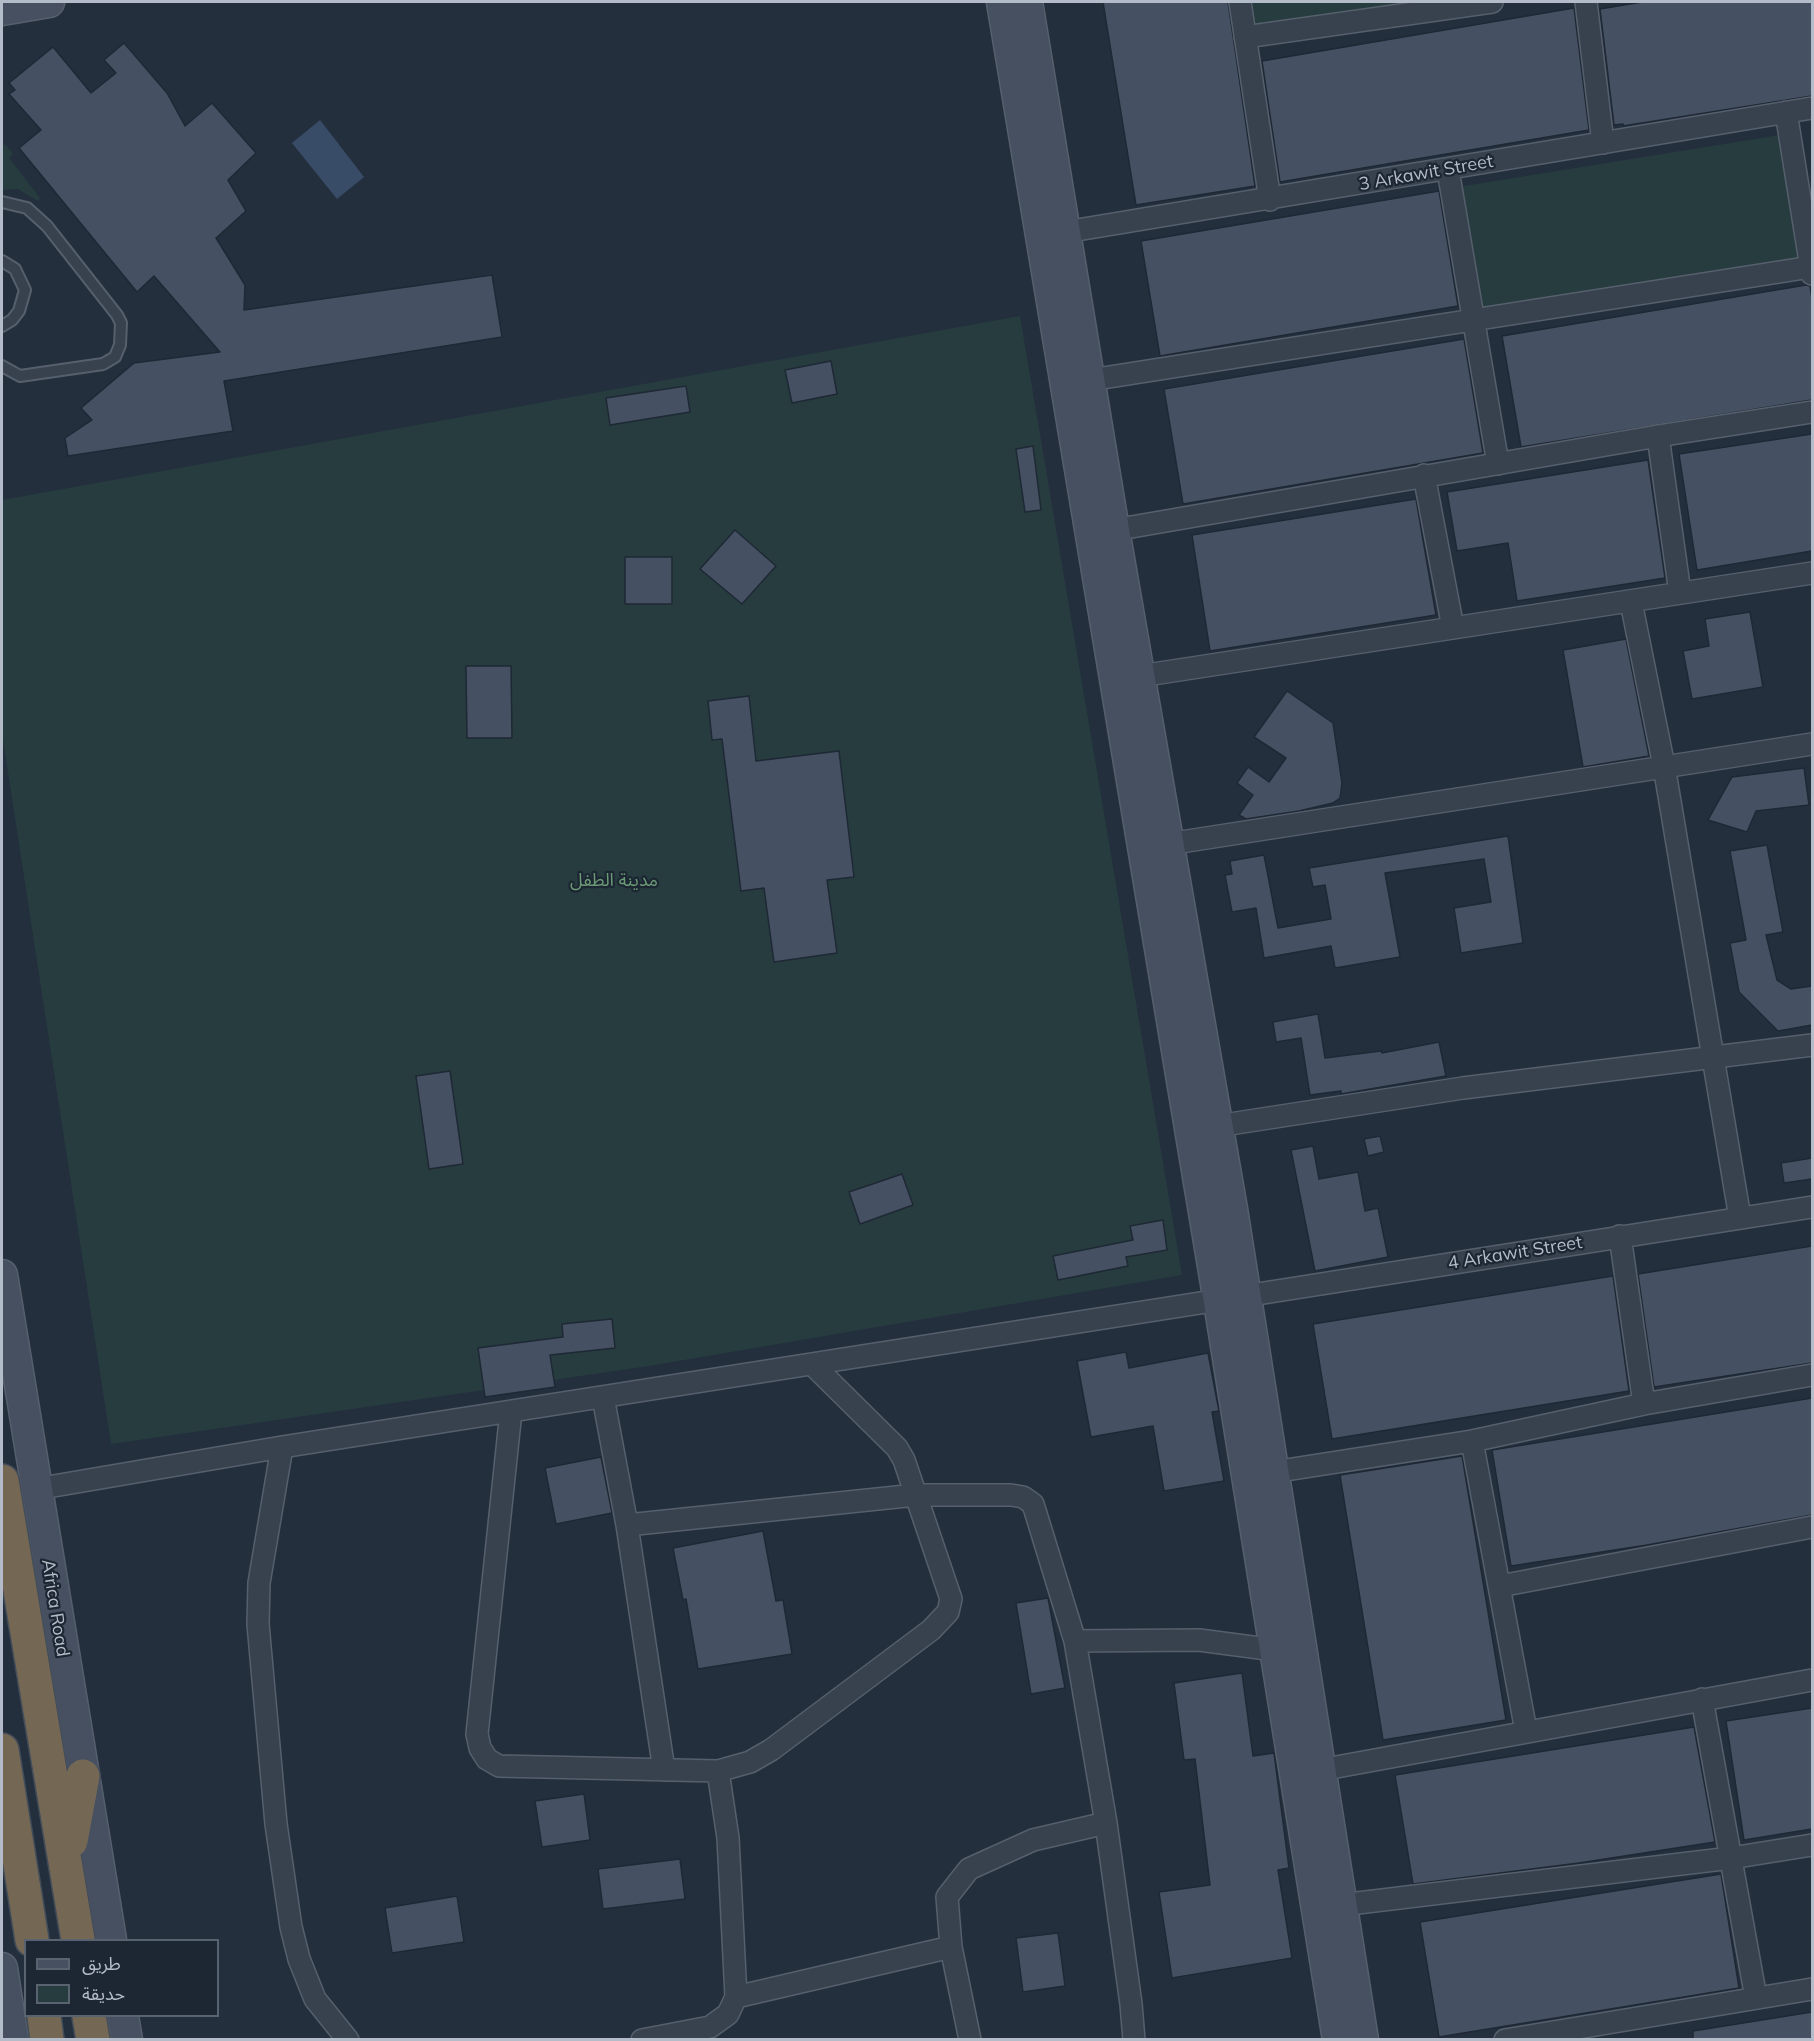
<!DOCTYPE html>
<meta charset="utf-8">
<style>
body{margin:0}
#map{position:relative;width:1814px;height:2041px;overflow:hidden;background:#242f3e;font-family:Mulish,"Noto Sans Arabic",sans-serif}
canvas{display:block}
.frame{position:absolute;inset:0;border:3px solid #b4bcc9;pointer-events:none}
.legend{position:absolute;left:24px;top:1939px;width:195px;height:78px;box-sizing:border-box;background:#1d2633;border:2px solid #59626f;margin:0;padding:8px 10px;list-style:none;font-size:18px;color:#b4bcc9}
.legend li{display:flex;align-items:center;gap:12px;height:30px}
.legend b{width:30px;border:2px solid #59626f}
</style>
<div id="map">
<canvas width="1814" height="2041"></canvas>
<div class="frame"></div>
<ul class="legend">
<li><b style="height:8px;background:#465061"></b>طريق</li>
<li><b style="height:16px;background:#263c3f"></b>حديقة</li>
</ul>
</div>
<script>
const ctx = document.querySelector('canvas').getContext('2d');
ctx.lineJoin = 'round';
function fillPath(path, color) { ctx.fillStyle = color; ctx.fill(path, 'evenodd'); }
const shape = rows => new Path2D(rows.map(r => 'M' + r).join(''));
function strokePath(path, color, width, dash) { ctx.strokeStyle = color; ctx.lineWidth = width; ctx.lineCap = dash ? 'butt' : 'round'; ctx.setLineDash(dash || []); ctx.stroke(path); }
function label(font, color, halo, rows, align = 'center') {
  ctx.font = font + ' Mulish,"Noto Sans Arabic",sans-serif'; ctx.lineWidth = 4.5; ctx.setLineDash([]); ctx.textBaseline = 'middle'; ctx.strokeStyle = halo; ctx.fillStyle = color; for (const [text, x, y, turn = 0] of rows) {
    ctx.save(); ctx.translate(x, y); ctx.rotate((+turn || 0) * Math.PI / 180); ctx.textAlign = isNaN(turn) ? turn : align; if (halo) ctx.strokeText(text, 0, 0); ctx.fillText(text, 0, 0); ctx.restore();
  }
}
fillPath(shape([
 [1249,2,1437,2,1254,30],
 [1786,134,1806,262,1480,314,1458,187],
 [5,144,13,154,9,158,40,198,38,201,18,189,2,190,2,147],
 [1020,316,1182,1275,649,1366,111,1444,2,733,2,500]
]), '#263c3f');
fillPath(shape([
 [320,120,364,177,337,199,292,143]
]), '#394c67');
const building = shape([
 [1103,2,1228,2,1255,186,1136,205,1103,2],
 [1642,2,1812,2,1812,96,1623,126,1623,124,1614,125,1600,9,1642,2],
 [1574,8,1589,130,1280,182,1262,61,1574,8],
 [124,43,167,93,185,126,212,103,256,153,228,180,246,211,216,238,245,285,244,310,492,275,502,337,224,381,233,431,68,456,65,438,92,420,81,408,134,363,220,352,154,276,137,292,19,148,41,130,9,94,15,90,9,83,53,47,91,93,116,73,104,60,124,43],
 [1439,191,1458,306,1160,356,1141,241,1439,191],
 [1806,285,1810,286,1812,299,1812,400,1521,447,1502,336,1806,285],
 [1464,339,1483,453,1183,504,1164,389,1464,339],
 [831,361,837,394,792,403,785,370,831,361],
 [686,386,690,412,610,425,606,398,686,386],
 [1812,434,1812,551,1697,570,1679,454,1812,434],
 [1033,446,1041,510,1025,512,1016,449,1033,446],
 [1648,460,1665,578,1517,601,1508,543,1457,551,1447,492,1648,460],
 [1416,499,1436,615,1210,651,1192,535,1416,499],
 [735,530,776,566,742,604,700,569,735,530],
 [625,557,672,557,672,604,625,604,625,557],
 [1750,612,1763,687,1692,699,1683,651,1709,646,1705,619,1750,612],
 [1626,639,1649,756,1583,767,1563,650,1626,639],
 [466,666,511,666,512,738,467,738,466,666],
 [1287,691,1333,723,1342,783,1340,798,1333,803,1299,811,1246,819,1239,815,1253,795,1237,783,1248,767,1269,782,1286,758,1254,737,1287,691],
 [749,696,756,761,839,751,854,877,827,880,837,953,774,962,764,888,741,891,722,739,712,740,708,701,749,696],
 [1804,768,1809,805,1756,811,1747,832,1708,820,1732,777,1804,768],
 [1508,836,1523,943,1461,953,1454,908,1491,902,1484,859,1385,873,1400,957,1335,968,1331,946,1264,958,1256,908,1232,912,1225,875,1232,874,1230,861,1264,855,1278,928,1331,919,1325,885,1313,887,1309,868,1508,836],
 [1767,845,1783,932,1766,935,1777,980,1791,989,1812,986,1812,1025,1778,1031,1739,992,1730,943,1746,940,1730,851,1767,845],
 [1318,1014,1325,1058,1381,1051,1382,1053,1439,1042,1446,1076,1341,1094,1341,1091,1310,1095,1301,1038,1276,1042,1273,1022,1318,1014],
 [450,1071,463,1164,429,1169,416,1076,450,1071],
 [1380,1136,1384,1152,1368,1156,1364,1139,1380,1136],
 [1313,1146,1319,1179,1358,1172,1365,1211,1378,1208,1388,1257,1315,1271,1291,1150,1313,1146],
 [1812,1158,1812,1179,1784,1183,1781,1163,1812,1158],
 [902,1174,913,1205,860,1224,849,1192,902,1174],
 [1163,1220,1167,1250,1126,1257,1128,1266,1058,1280,1053,1256,1133,1240,1130,1226,1163,1220],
 [1812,1246,1812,1363,1654,1387,1638,1274,1812,1246],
 [1613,1276,1629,1391,1332,1439,1313,1324,1613,1276],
 [612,1319,615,1348,550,1355,555,1387,485,1397,478,1348,563,1337,562,1324,612,1319],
 [1126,1352,1129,1368,1208,1353,1219,1411,1212,1412,1224,1481,1164,1491,1153,1426,1091,1437,1077,1361,1126,1352],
 [1812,1398,1812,1515,1647,1545,1511,1566,1492,1450,1812,1398],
 [1462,1456,1506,1720,1383,1740,1340,1475,1462,1456],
 [601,1457,612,1513,556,1524,545,1468,601,1457],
 [763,1531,776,1601,783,1600,792,1654,698,1669,686,1599,683,1600,673,1548,763,1531],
 [1048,1598,1065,1688,1031,1694,1016,1603,1048,1598],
 [1242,1673,1253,1756,1274,1753,1289,1868,1278,1870,1292,1958,1172,1978,1159,1892,1210,1885,1195,1759,1184,1760,1174,1683,1242,1673],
 [1812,1708,1812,1829,1744,1840,1726,1721,1812,1708],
 [1694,1727,1715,1842,1579,1863,1413,1884,1395,1775,1694,1727],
 [584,1794,590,1840,542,1847,535,1801,584,1794],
 [680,1859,685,1899,603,1909,598,1869,680,1859],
 [1721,1874,1739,1988,1439,2037,1420,1922,1721,1874],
 [457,1896,464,1942,392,1953,385,1908,457,1896],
 [1058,1933,1065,1986,1023,1992,1016,1938,1058,1933],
 [1812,2012,1812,2040,1693,2040,1693,2031,1812,2012]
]);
fillPath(building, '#455162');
strokePath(building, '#1f2835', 1.5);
const lane = shape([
 [2,202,27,208,47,226,117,315,121,323,120,345,115,357,103,364,20,376,2,366],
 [2,261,15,269,25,290,19,311,12,320,2,326]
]);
const street = shape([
 [1240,2,1270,200],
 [1586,2,1603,143],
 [1245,37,1492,2],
 [1786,112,1812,274],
 [1448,170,1498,464],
 [1053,234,1812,108],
 [1090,380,1811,267],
 [1658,436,1680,593],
 [1424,475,1453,628],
 [1114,530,1658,436,1812,412],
 [1631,602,1664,766,1740,1218],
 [1140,676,1812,573],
 [1168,844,1812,744],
 [1217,1126,1463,1088,1812,1045],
 [1620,1236,1644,1404],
 [603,1397,627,1525,664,1770],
 [511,1411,477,1734,480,1748,487,1759,499,1766,718,1771],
 [1472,1441,1526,1731],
 [282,1447,259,1583,258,1624,276,1824,291,1927,299,1959,315,1999,348,2040],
 [1273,1472,1472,1441,1644,1404,1812,1375],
 [36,1489,282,1447,1812,1207],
 [627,1525,916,1495,1011,1495,1023,1497,1033,1504,1075,1641],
 [1500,1586,1812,1527],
 [1702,1699,1756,1998],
 [1320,1770,1812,1680],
 [1106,1823,1131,2004,1134,2040],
 [1341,1905,1731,1858,1812,1845],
 [951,1947,970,2040],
 [736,1997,951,1947,947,1897,969,1869,1033,1840,1106,1823,1075,1641,1199,1640,1275,1650],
 [642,2040,710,2027,728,2014,736,1997,728,1838,718,1771,750,1762,771,1750,931,1630,948,1612,951,1599,904,1460,897,1448,813,1365],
 [1505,2040,1812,1989]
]);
const secondary = shape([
 [1002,2,1219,1302,1338,2040],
 [1027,2,1114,530,1232,1209,1363,2040],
 [2,10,49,2],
 [2,1275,111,1940],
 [2,1968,13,2040],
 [123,2016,127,2040]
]);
const highway = shape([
 [2,1481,78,1940],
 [2,1750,32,1940],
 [71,1841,83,1776],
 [44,2016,47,2040],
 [89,2016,93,2040]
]);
strokePath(lane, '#565f6c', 14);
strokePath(street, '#565f6c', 24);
strokePath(secondary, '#565f6c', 33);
strokePath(highway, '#434c59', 36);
strokePath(lane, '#38414e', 10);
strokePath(street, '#38414e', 21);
strokePath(secondary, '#465061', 30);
strokePath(highway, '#746855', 33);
label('18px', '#b4bcc9', '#1d2633', [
 ["3 Arkawit Street",1426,173,-10],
 ["4 Arkawit Street",1515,1253,-9],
 ["Africa Road",55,1608,81]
]);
label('18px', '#6b9a76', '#1d2633', [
 ["مدينة الطفل",614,881]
]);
</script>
